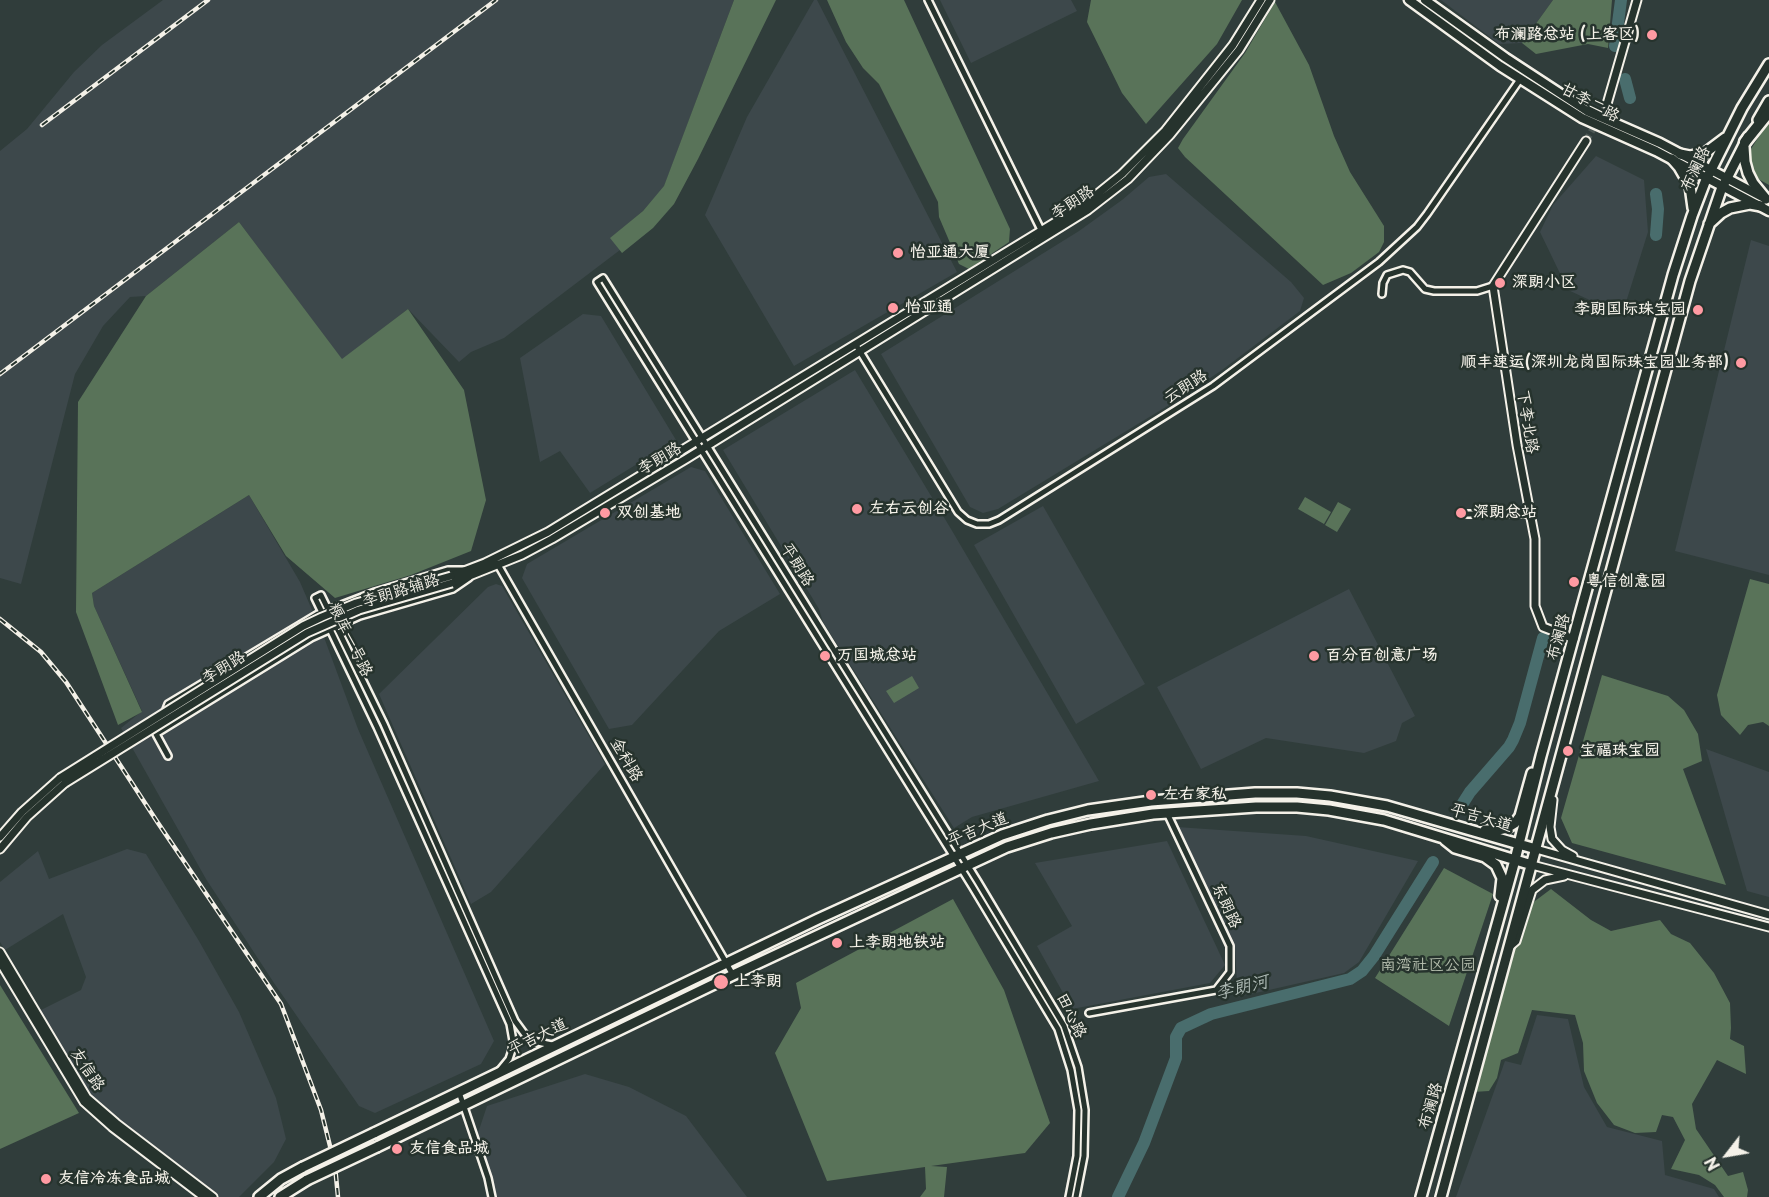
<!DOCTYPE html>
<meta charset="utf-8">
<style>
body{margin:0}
#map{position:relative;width:1769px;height:1197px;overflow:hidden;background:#303d3b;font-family:"Playpen Sans",sans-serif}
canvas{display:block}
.north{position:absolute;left:1697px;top:1125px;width:60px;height:60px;-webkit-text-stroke:4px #26332d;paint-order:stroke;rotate:239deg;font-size:16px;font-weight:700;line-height:24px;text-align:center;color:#f4f1e8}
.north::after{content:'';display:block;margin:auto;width:21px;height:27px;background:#f4f1e8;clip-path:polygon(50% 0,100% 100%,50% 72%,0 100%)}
</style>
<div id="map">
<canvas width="1769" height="1197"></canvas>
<div class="north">N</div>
</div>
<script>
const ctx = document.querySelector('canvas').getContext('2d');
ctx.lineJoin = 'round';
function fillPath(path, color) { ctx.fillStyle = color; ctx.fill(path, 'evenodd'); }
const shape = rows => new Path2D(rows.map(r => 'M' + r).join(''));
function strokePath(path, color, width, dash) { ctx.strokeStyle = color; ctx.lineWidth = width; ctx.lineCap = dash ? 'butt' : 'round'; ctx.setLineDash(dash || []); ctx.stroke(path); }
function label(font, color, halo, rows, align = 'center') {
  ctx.font = font + ' "Playpen Sans","LXGW WenKai TC",sans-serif'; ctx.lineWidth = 5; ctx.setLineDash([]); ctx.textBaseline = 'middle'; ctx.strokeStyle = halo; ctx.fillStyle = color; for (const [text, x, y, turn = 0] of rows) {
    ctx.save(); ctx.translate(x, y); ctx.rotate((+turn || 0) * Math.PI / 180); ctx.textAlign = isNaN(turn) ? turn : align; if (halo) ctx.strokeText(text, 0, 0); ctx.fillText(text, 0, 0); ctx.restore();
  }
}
fillPath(shape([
 [163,0,734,0,664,187,643,211,611,238,620,250,504,338,471,352,459,362,408,309,342,360,239,222,146,296,130,297,103,326,75,374,21,584,0,578,0,151,27,129,74,72,102,45],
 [814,0,817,0,957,272,794,366,705,215,747,117],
 [940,0,1071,0,1077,11,971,63],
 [1441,0,1553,0,1522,43,1499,44],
 [1596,156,1644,180,1648,232,1622,315,1568,290,1540,232,1553,205],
 [1166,174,1291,282,1304,298,1300,311,1222,370,1179,399,998,509,983,513,970,507,881,354,1079,231,1122,200,1149,177],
 [1751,240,1769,246,1769,575,1675,551],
 [583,314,601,316,676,440,590,493,560,451,540,462,520,358],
 [855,370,951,529,1099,781,972,817,954,828,823,622,819,609,723,450],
 [691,467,705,471,780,594,719,631,632,725,609,729,522,578,527,564],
 [249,495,300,582,325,640,358,729,494,1041,481,1064,375,1113,359,1106,274,983,206,879,121,728,142,711,94,606,92,593],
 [1043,506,1145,684,1076,724,974,545],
 [496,584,502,586,605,764,491,892,471,904,379,694,488,587],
 [1349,589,1415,716,1402,723,1396,741,1364,753,1266,738,1201,769,1157,687],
 [1706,749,1769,772,1769,897,1747,891],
 [1177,827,1306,836,1418,861,1359,962,1344,973,1238,997,1235,950],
 [1167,841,1225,965,1210,983,1072,1009,1037,946,1072,926,1035,863],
 [127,849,146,854,199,941,239,1012,276,1098,286,1139,274,1162,239,1197,212,1197,87,1098,37,1012,81,990,86,977,63,914,5,950,0,942,0,882,38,851,49,879],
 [1537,1015,1568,1019,1584,1087,1607,1127,1662,1141,1665,1175,1714,1189,1719,1197,1456,1197,1505,1061,1521,1065],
 [585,1074,629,1087,686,1116,747,1197,496,1197,478,1133,487,1106]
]), '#3d484b');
fillPath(shape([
 [734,0,776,0,698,159,674,204,653,228,622,253,610,238,643,211,664,186],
 [827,0,904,0,1010,229,1009,242,969,269,959,264,939,217,938,202,879,84,863,68,846,42],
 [1091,0,1242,0,1217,44,1146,124,1122,93,1087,22],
 [1553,0,1612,0,1608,48,1588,44,1536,54,1522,43],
 [1275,2,1309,65,1334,136,1350,172,1384,226,1384,242,1379,252,1351,273,1323,285,1185,157,1178,148,1183,139,1245,53],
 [1769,121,1769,185,1753,176,1748,167,1749,152],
 [239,222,342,359,408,309,464,390,486,500,471,551,411,575,335,598,286,556,249,495,92,593,94,606,142,712,118,725,76,612,78,402,146,296],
 [1305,497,1331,512,1324,524,1298,509],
 [1338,502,1351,509,1337,532,1325,525],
 [1750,579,1769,584,1769,726,1763,722,1748,725,1740,735,1721,715,1717,695],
 [1602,675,1668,696,1684,710,1698,734,1702,761,1683,769,1726,885,1572,843,1561,818],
 [912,676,919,688,894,703,886,691],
 [1444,868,1493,894,1449,1026,1375,978],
 [1551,889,1591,920,1611,931,1660,920,1671,934,1690,943,1714,973,1730,1003,1731,1028,1730,1039,1744,1046,1746,1074,1717,1060,1692,1104,1696,1129,1728,1176,1743,1172,1748,1190,1747,1197,1724,1197,1715,1185,1699,1175,1671,1169,1685,1140,1673,1117,1662,1115,1656,1132,1635,1133,1614,1125,1597,1103,1584,1071,1583,1043,1575,1015,1532,1010,1518,1053,1501,1060,1497,1078,1489,1091,1473,1092,1521,916,1531,904],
 [953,899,1004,990,1050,1123,1025,1153,931,1166,947,1167,944,1197,920,1197,926,1189,925,1167,827,1181,775,1053,801,1008,796,983],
 [0,985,79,1113,0,1149]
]), '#597359');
strokePath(shape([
 [1615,46,1621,0],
 [1625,79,1630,98],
 [1656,194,1658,209,1656,235],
 [1463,803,1470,792,1509,747,1513,740,1520,723,1543,638],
 [1118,1197,1144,1143,1176,1058,1176,1037,1181,1028,1211,1014,1350,979,1362,971,1374,956,1433,862]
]), '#496d6d', 12);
strokePath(shape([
 [1586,141,1607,104]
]), '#4d5855', 7, [7, 3.5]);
const minor = shape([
 [928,0,1043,234],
 [1382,294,1383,283,1387,275,1403,270,1410,272,1425,289,1434,291,1477,291,1493,286],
 [856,345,958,512,967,520,977,524,989,524,999,520,1213,386,1379,262,1417,227,1427,214,1521,78],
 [1467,514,1530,514],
 [497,563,733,975],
 [165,712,168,704,318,614,375,592,448,570,466,570],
 [157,733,311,638,360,616,453,589,469,578],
 [156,734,160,723],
 [156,734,168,756],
 [1089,1013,1216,990,1230,972,1230,946,1167,813],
 [500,1070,509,1059,512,1050,513,1041,510,1024,377,727,315,598,321,595,384,724,515,1021,526,1036,533,1041,552,1045],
 [459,1092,488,1178,492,1197],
 [1069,1197,1077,1156,1078,1110,1071,1070,1058,1029,972,886,597,282,603,278,978,882,1064,1026,1078,1067,1085,1110,1084,1156,1076,1197]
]);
const tertiary = shape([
 [1607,104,1637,0],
 [451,576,485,563,548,532,1085,204,1122,174,1165,131,1233,45,1261,0],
 [452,583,522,555,552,539,686,459,1088,210,1128,179,1170,135,1239,50,1270,0],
 [1574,639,1543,627,1535,606,1535,539,1517,445,1493,286,1586,141],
 [1553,800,1550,827,1552,839,1562,850,1573,856],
 [0,837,22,812,60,778],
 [0,849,27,817,65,783],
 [1536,849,1769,915],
 [1532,865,1769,927],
 [1509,947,1516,941,1532,890,1545,880,1564,876],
 [0,952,87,1098,116,1123,213,1197],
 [0,962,84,1102,112,1127,204,1197]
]);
const secondary = shape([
 [1409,0,1500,66,1582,118,1656,151,1769,211],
 [1425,0,1506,58,1587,111,1660,143,1766,199]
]);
const primary = shape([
 [1758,120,1769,101],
 [1744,147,1745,162,1748,173,1753,183,1766,199],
 [1680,154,1690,156,1705,153,1725,138],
 [1672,159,1679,167,1690,186,1693,208],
 [1709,224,1721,213,1730,208,1750,204,1761,206],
 [1485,830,1498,830,1507,828,1515,823,1520,816,1532,773],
 [1445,840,1455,848,1485,857,1496,865,1502,878,1500,896],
 [374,1133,818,919,1002,835,1048,820,1088,810,1151,801,1255,793,1297,793,1330,796,1387,806,1536,849],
 [377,1147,733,975,964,867,1007,847,1051,833,1091,824,1153,814,1256,807,1297,807,1329,810,1384,820,1532,865],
 [259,1197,281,1179,303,1167],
 [280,1197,307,1180],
 [1421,1197,1515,860,1541,756,1673,275,1692,216,1705,182,1742,108,1769,64],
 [1441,1197,1690,281,1721,190,1748,137]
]);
const motorway = shape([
 [1745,142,1769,112]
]);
strokePath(minor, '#f4f1e8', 10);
strokePath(tertiary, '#f4f1e8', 11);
strokePath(secondary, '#f4f1e8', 13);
strokePath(primary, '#f4f1e8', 14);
strokePath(motorway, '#f4f1e8', 15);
strokePath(minor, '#26332d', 5);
strokePath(tertiary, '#26332d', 7);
strokePath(secondary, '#26332d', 8);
strokePath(primary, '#26332d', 9);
strokePath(motorway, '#26332d', 10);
const rail = shape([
 [42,125,208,0],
 [0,374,496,0],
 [0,619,41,652,66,682,158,823,281,1004,321,1110,335,1166,338,1197]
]);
strokePath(rail, '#f4f1e8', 4.5);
strokePath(rail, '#26332d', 2, [7]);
const tertiaryBridge = shape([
 [60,778,303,626,322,617,356,603,451,576],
 [65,783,307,633,359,610,452,583]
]);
const primaryBridge = shape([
 [303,1167,374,1133],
 [307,1180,377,1147]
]);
strokePath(tertiaryBridge, '#f4f1e8', 11, []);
strokePath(primaryBridge, '#f4f1e8', 14, []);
strokePath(tertiaryBridge, '#26332d', 7);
strokePath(primaryBridge, '#26332d', 9);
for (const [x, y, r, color] of [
 [1652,35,6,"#ff9aa2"],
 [898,253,6,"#ff9aa2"],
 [1500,283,6,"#ff9aa2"],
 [893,308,6,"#ff9aa2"],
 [1698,310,6,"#ff9aa2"],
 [1741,363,6,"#ff9aa2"],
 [857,509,6,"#ff9aa2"],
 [605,513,6,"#ff9aa2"],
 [1461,513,6,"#ff9aa2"],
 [1574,582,6,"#ff9aa2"],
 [825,656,6,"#ff9aa2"],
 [1314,656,6,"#ff9aa2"],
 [1568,751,6,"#ff9aa2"],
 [1151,795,6,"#ff9aa2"],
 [837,943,6,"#ff9aa2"],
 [721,982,8,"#ff9aa2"],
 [397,1149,6,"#ff9aa2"],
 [46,1179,6,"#ff9aa2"]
]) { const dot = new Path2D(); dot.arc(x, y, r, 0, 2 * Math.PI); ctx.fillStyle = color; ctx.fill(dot); strokePath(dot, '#26332d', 2); }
label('bold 16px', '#f4f1e8', '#26332d', [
 ["布澜路总站 (上客区)",1640,35,"right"],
 ["怡亚通大厦",910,253],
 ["深朗小区",1512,283],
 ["怡亚通",905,308],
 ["李朗国际珠宝园",1686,310,"right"],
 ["顺丰速运(深圳龙岗国际珠宝园业务部)",1729,363,"right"],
 ["左右云创谷",869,509],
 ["双创基地",617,513],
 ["深朗总站",1473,513],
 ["粤信创意园",1586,582],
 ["万国城总站",837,656],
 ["百分百创意广场",1326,656],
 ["宝福珠宝园",1580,751],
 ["左右家私",1163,795],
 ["上李朗地铁站",849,943],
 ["上李朗",734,982],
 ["友信食品城",409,1149],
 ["友信冷冻食品城",58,1179]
], 'left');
label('16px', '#f4f1e8', '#26332d', [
 ["甘李二路",1590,103,28],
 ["布澜路",1696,169,-65],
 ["李朗路",1073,203,-34],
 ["云朗路",1186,387,-33],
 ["下李北路",1527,422,81],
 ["李朗路",660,459,-31],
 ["平朗路",797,565,58],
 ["李朗路辅路",401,591,-17],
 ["布澜路",1559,637,-75],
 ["粮库一号路",350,640,64],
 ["李朗路",224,668,-32],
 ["金科路",626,760,60],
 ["平吉大道",1481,818,16],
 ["平吉大道",978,830,-23],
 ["东朗路",1226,906,65],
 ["田心路",1071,1016,64],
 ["平吉大道",538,1037,-26],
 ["友信路",87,1070,56],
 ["布澜路",1431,1106,-74]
]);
label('16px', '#b6bfaf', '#26332d', [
 ["南湾社区公园",1428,966]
]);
label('italic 18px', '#b0bcb7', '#26332d', [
 ["李朗河",1242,988,-14]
]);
</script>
